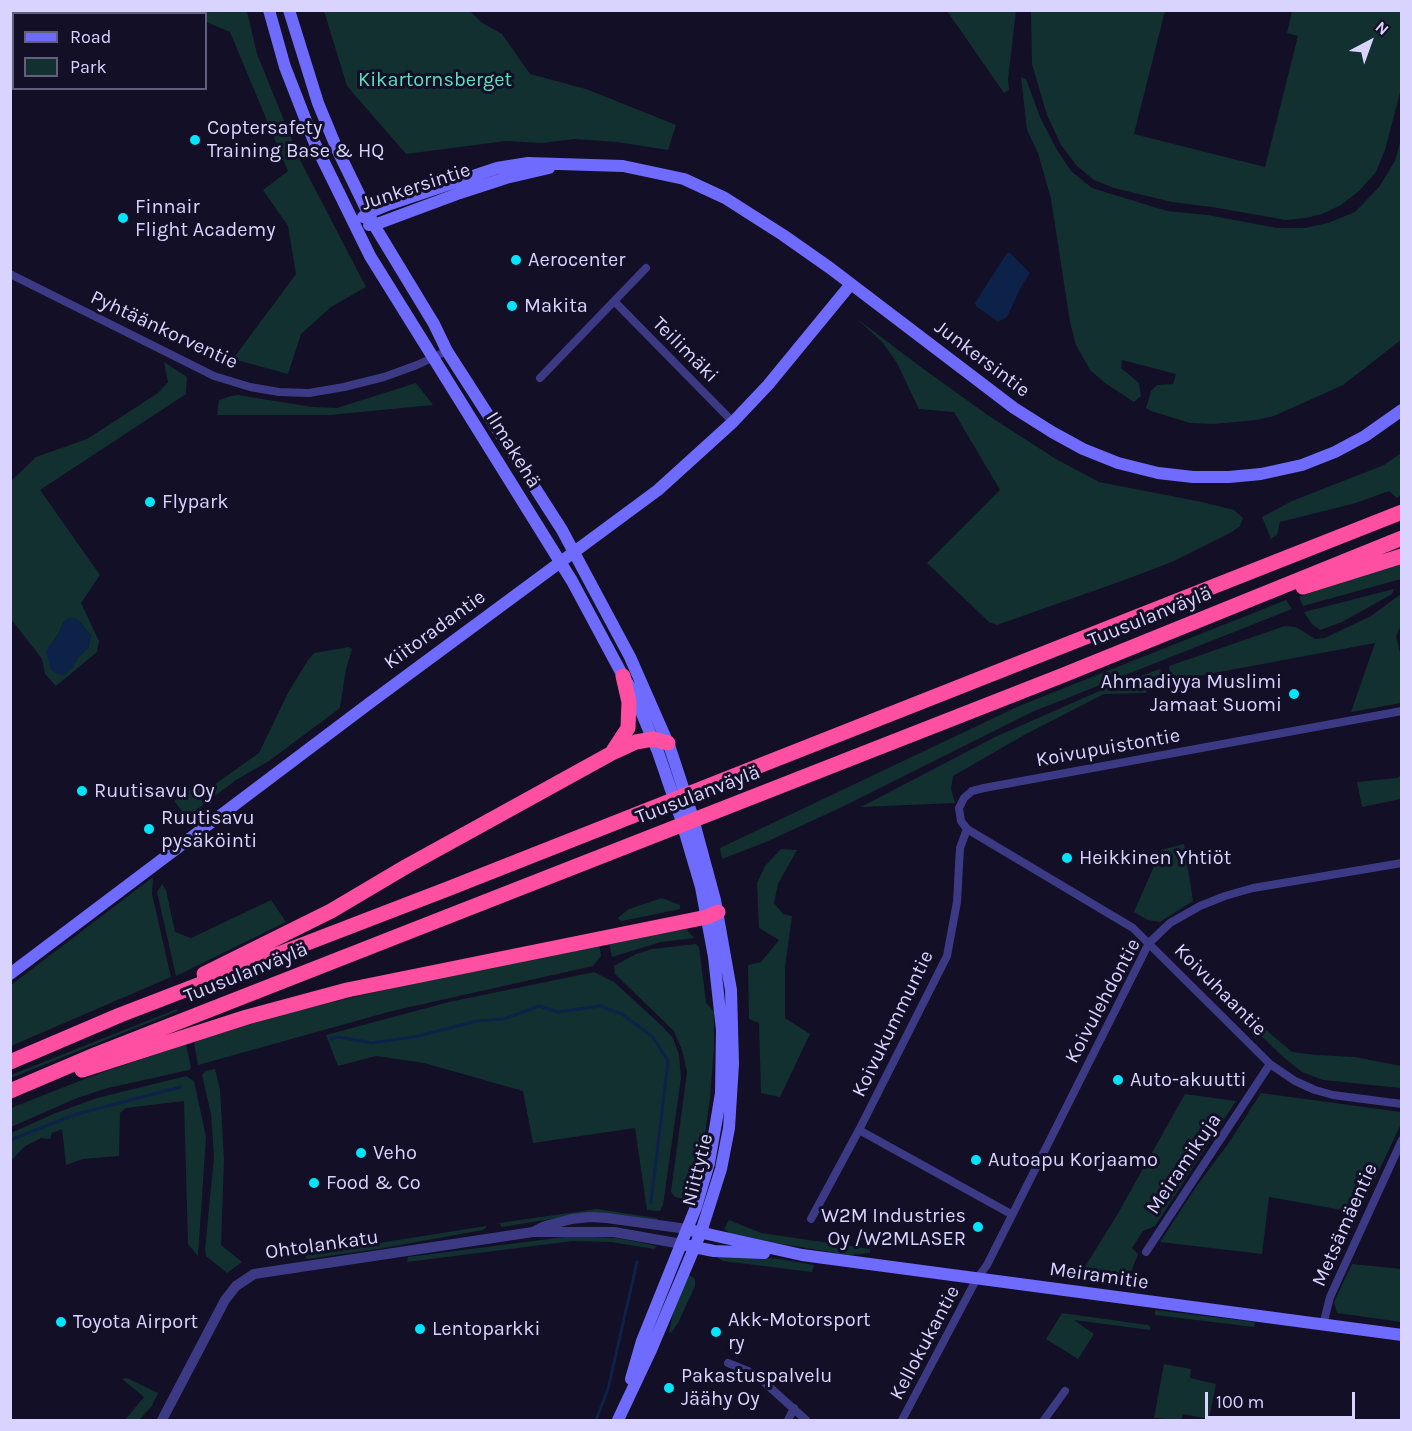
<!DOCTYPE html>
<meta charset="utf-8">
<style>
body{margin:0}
#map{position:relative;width:1412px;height:1431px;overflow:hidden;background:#130f26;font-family:Karla,sans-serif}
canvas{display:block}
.frame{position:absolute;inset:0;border:12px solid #d9d4ff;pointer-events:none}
.legend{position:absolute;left:12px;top:12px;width:195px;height:78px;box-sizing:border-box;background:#130f26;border:2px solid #625e7d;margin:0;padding:8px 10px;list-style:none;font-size:18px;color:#d9d4ff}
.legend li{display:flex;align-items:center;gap:12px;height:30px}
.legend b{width:30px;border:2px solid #625e7d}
.north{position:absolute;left:1340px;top:12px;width:60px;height:60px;-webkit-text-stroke:4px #130f26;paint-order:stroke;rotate:41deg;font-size:16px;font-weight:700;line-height:24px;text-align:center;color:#d9d4ff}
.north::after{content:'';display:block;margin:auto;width:21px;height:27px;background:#d9d4ff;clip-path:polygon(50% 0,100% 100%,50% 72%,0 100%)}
.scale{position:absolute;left:1205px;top:1392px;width:150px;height:27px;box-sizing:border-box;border:3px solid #d9d4ff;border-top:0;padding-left:8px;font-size:18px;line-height:21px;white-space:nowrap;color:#d9d4ff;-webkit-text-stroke:4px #130f26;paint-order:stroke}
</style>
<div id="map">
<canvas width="1412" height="1431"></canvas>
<div class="frame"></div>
<ul class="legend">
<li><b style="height:8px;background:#6f6bff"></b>Road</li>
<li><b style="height:16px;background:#12302f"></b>Park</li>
</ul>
<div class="north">N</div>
<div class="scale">100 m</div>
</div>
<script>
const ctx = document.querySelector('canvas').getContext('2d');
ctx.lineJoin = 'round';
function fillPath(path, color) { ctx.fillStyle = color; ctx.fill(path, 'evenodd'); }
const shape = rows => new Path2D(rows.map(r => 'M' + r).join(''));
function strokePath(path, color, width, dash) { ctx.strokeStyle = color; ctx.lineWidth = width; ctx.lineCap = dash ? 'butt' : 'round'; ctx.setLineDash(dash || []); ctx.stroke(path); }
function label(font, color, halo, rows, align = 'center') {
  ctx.font = font + ' Karla,sans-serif'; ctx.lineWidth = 6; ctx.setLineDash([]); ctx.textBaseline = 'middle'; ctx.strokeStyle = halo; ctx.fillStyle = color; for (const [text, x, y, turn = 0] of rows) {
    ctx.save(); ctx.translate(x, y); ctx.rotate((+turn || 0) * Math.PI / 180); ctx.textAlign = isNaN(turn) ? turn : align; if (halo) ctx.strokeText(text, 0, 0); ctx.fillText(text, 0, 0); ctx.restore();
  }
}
fillPath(shape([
 [178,11,247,11,257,54,301,162,366,287,331,307,301,334,288,374,233,359,296,274,288,226,263,190,288,171,230,32,206,22,206,14,186,13],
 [324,11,470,11,481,22,502,34,530,74,586,89,676,125,668,150,617,142,574,139,542,143,506,141,406,154,347,86],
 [947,11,1016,11,1008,79,1009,90,1004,93],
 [1031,11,1165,11,1134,134,1265,167,1298,36,1287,33,1292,11,1401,11,1401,89,1385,150,1376,172,1359,191,1341,205,1322,214,1306,218,1286,220,1212,207,1172,202,1114,188,1094,180,1077,166,1061,145,1047,115,1032,64],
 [1021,77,1026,79,1040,117,1057,150,1071,171,1092,188,1167,211,1208,215,1277,228,1305,228,1328,223,1355,212,1379,187,1395,161,1401,139,1401,340,1343,385,1274,416,1256,420,1214,424,1190,423,1151,411,1146,408,1151,391,1157,385,1173,384,1176,374,1122,360,1121,368,1139,383,1141,396,1134,402,1105,383,1090,370,1076,345,1070,322,1051,199,1038,153,1027,130],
 [856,318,918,365,989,416,1056,459,1099,482,1202,502,1234,510,1243,518,1240,526,1232,532,1174,561,1130,578,997,625,989,622,927,563,1000,490,954,412,919,409,897,363,883,343],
 [164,362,187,377,186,394,40,490,100,575,81,603,99,641,97,652,56,686,45,674,42,659,11,619,11,481,36,457,87,439,158,393,168,382],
 [64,621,81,622,84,628,91,635,88,648,78,657,46,652,60,631],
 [416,383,433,405,330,415,217,415,219,400,231,396,238,395,312,407,337,408],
 [1401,453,1401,495,1397,498,1389,491,1356,503,1280,522,1277,535,1271,539,1262,517,1292,501,1384,465],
 [1401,562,1401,579,1303,606,1299,597],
 [1394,589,1392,594,1342,622,1320,630,1312,624,1304,612],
 [1401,594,1401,625,1396,636,1401,657,1401,703,1351,712,1375,643,1198,676,1171,678,1169,666,1285,626,1296,627,1315,639,1325,638,1371,616],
 [1286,600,1292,609,1032,712,842,807,766,842,722,859,720,848,1019,706],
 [349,647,352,649,346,669,340,708,269,761,236,780,187,817,174,801,198,784,204,792,259,753,288,693,308,660,314,653],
 [1160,669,1165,682,1149,685,1146,693,1104,694,1026,734,953,776,951,789,955,803,861,807,995,737,1104,689],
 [1401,775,1401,799,1362,807,1357,782,1397,778],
 [1184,844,1193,901,1160,922,1148,920,1134,912,1161,850],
 [781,849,797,850,778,884,774,903,783,914,792,916,785,967,785,1018,810,1034,780,1097,761,1093,759,1023,749,1019,748,965,761,962,779,940,759,928,757,883,765,866],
 [153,877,152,894,171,977,11,1046,11,985],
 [162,884,166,890,175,932,191,938,271,900,286,922,176,976,157,892],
 [662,898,680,905,680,909,622,921,618,919,619,917,629,909],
 [686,929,694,938,661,942,612,957,609,943],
 [599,944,601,956,593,966,392,1011,198,1065,194,1042,282,1014,505,962],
 [696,944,699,947,706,1002,714,1012,714,1047,710,1098,702,1157,690,1200,675,1197,671,1192,687,1072,682,1050,674,1031,615,974,614,966,636,954,652,949],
 [594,972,614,982,662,1026,673,1038,679,1055,681,1078,663,1205,660,1211,647,1210,635,1128,533,1143,523,1091,424,1063,376,1056,338,1066,326,1035,449,1002],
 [177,1009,178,1011,11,1078,11,1075],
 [1253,1019,1292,1052,1316,1055,1355,1057,1401,1066,1401,1088,1323,1080,1302,1072,1282,1056,1245,1020],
 [186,1044,191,1068,189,1070,108,1088,77,1098,11,1127,11,1108,87,1078],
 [215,1069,220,1089,224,1160,221,1245,242,1262,227,1273,206,1256,205,1250,214,1157,211,1114,202,1075,205,1071],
 [186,1076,194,1081,206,1137,198,1256,188,1244,184,1101,126,1108,120,1113,119,1156,83,1159,66,1165,62,1129,52,1133,50,1139,41,1138,24,1147,11,1161,11,1133,53,1114,97,1098],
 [1261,1093,1401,1112,1401,1124,1359,1213,1269,1197,1262,1254,1160,1242,1198,1184,1228,1144],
 [1185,1094,1236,1101,1155,1226,1143,1231,1132,1248,1138,1254,1125,1287,1077,1280,1117,1215],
 [597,1209,656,1218,660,1221,581,1214,502,1227,499,1223],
 [729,1220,761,1233,870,1249,870,1253,849,1255,776,1243,730,1233,724,1229],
 [486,1226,486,1228,483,1230,378,1249,307,1259,304,1255],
 [572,1236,617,1238,657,1246,654,1249,611,1242,573,1241,407,1262,408,1257],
 [723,1255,780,1259,814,1265,812,1272,723,1261,715,1256],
 [1352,1264,1401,1269,1401,1322,1337,1313,1334,1302],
 [689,1275,695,1279,695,1286,678,1323,671,1333,669,1332,675,1305],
 [1155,1310,1255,1322,1254,1327,1155,1315],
 [1062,1313,1148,1325,1151,1328,1150,1330,1074,1320,1094,1334,1078,1359,1046,1339],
 [1164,1364,1191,1369,1190,1378,1216,1384,1209,1419,1183,1414,1181,1420,1154,1418],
 [127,1378,158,1393,152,1406,139,1420,125,1420,144,1397,122,1379]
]), '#12302f');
fillPath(shape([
 [1007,253,1010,253,1030,273,1022,285,1007,317,998,322,976,306,975,303],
 [69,618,75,618,81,622,84,628,91,635,90,640,88,648,78,657,74,666,64,675,58,674,51,670,46,652,60,631,64,621]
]), '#0c2248');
strokePath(shape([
 [331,1039,338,1037,372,1043,419,1036,477,1021,504,1019,539,1006,558,1012,600,1006,622,1014,653,1037,668,1061,651,1203],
 [10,1140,77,1114,181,1087],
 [596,1420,608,1389,637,1262]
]), '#0c2248', 3);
strokePath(shape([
 [10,274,214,376,250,387,279,392,309,393,344,387,384,377,417,365,447,351],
 [614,301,733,422],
 [540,378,646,268],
 [967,829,1133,928,1270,1064,1295,1081,1315,1090,1333,1095,1402,1104],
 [859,1130,1011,1214],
 [811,1219,859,1130,947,956,957,902,960,848,967,829,961,821,959,808,964,798,972,791,984,788,1402,711],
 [1146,1252,1270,1064],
 [1323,1325,1330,1297,1402,1140],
 [728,1363,748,1371,764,1382,806,1420],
 [788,1420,794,1408],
 [902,1420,976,1280,987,1265,1149,943,1170,923,1200,906,1225,896,1253,888,1402,863],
 [1044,1420,1065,1391]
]), '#3d3a85', 8);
strokePath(shape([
 [533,1232,545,1226,572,1219,590,1217,607,1218,687,1229],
 [162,1420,225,1300,236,1286,254,1274,533,1232,614,1232,682,1244]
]), '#3d3a85', 10);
strokePath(shape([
 [269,10,285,67,315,144,370,256,572,581,623,676,632,690,658,752,681,819,701,887,714,957,722,1030,721,1093,716,1123,709,1163,696,1207,642,1341,631,1379],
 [289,10,318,103,337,149,374,225,434,324,447,351,562,530,630,657,670,748,692,815,715,900,731,990,733,1064,729,1128,721,1169,701,1232,651,1350,618,1420],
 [363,217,368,213,390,204,497,168,528,163,623,166,684,179,725,198,783,235,830,268,1014,408,1052,432,1083,449,1118,463,1158,473,1193,477,1229,477,1261,474,1302,465,1335,452,1365,436,1402,410],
 [369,225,374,225,460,193,506,178,549,168],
 [10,974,371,702,658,490,733,422,768,385,851,284],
 [694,1231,802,1255,1402,1335],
 [689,1246,714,1251,764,1253]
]), '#6f6bff', 12);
strokePath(shape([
 [1303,587,1402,556],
 [613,751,628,728,629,702,623,676],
 [204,974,331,911,407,866,612,753,636,742,653,739,668,743],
 [10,1062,120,1015,450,888,1402,512],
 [82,1070,247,1017,347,990,707,917,718,912],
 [10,1091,97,1054,1061,676,1402,538]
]), '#ff4fa3', 15);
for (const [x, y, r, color] of [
 [195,140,6,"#00e5ff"],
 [123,218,6,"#00e5ff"],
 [516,260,6,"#00e5ff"],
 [512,306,6,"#00e5ff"],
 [150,502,6,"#00e5ff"],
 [1294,694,6,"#00e5ff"],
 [82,791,6,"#00e5ff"],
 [149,829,6,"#00e5ff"],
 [1067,858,6,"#00e5ff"],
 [1118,1080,6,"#00e5ff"],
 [361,1153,6,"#00e5ff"],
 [976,1160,6,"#00e5ff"],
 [314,1183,6,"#00e5ff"],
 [978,1227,6,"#00e5ff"],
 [61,1322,6,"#00e5ff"],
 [420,1329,6,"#00e5ff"],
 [716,1332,6,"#00e5ff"],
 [669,1388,6,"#00e5ff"]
]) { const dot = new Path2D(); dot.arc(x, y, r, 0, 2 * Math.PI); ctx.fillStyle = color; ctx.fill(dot); strokePath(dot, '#130f26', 2); }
label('20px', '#5fe0c0', '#130f26', [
 ["Kikartornsberget",435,80]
]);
label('20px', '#d9d4ff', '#130f26', [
 ["Coptersafety",207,128],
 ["Training Base & HQ",207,151],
 ["Finnair",135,207],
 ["Flight Academy",135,230],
 ["Aerocenter",528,260],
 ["Makita",524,306],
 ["Flypark",162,502],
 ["Ahmadiyya Muslimi",1282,682,"right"],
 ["Jamaat Suomi",1282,705,"right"],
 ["Ruutisavu Oy",94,791],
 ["Ruutisavu",161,818],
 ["pysäköinti",161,841],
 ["Heikkinen Yhtiöt",1079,858],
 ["Auto-akuutti",1130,1080],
 ["Veho",373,1153],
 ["Autoapu Korjaamo",988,1160],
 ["Food & Co",326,1183],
 ["W2M Industries",966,1216,"right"],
 ["Oy /W2MLASER",966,1239,"right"],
 ["Akk-Motorsport",728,1320],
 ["ry",728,1343],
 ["Toyota Airport",73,1322],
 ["Lentoparkki",432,1329],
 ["Pakastuspalvelu",681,1376],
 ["Jäähy Oy",681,1399]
], 'left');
label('20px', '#d9d4ff', '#130f26', [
 ["Junkersintie",416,187,-18],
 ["Pyhtäänkorventie",164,330,25],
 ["Teilimäki",685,350,45],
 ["Junkersintie",982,359,37],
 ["Ilmakehä",513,450,58],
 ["Tuusulanväylä",1150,617,-22],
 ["Kiitoradantie",435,630,-36],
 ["Koivupuistontie",1108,748,-10],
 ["Tuusulanväylä",698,795,-21],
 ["Tuusulanväylä",246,973,-22],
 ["Koivuhaantie",1220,990,45],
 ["Koivulehdontie",1103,1001,-62],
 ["Koivukummuntie",893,1024,-64],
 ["Meiramikuja",1184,1164,-56],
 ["Niittytie",698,1170,-76],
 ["Metsämäentie",1345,1225,-66],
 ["Ohtolankatu",322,1245,-8],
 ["Meiramitie",1099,1276,8],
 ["Kellokukantie",925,1343,-62]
]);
</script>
